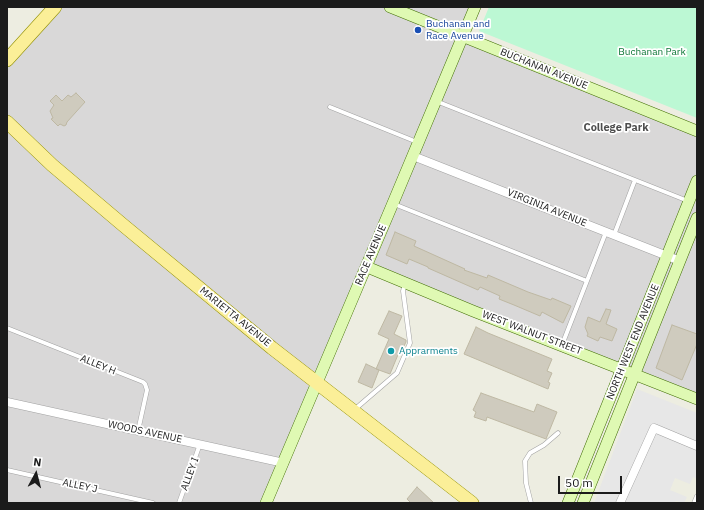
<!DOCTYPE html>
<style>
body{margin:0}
#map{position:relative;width:704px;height:510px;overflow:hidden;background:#edede1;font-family:"IBM Plex Sans",sans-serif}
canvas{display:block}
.frame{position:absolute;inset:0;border:8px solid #1b1b1b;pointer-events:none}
.north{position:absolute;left:16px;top:454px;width:40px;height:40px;-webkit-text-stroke:3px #fff;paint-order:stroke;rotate:7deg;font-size:11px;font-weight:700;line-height:16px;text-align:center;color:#1b1b1b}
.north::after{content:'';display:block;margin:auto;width:14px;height:18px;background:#1b1b1b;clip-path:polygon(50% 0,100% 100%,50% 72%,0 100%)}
.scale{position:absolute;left:558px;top:476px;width:64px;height:18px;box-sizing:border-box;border:2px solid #1b1b1b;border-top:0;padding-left:5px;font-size:12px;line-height:14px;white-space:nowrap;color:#1b1b1b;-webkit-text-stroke:3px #fff;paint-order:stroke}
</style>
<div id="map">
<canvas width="704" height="510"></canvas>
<div class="frame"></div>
<div class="north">N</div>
<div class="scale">50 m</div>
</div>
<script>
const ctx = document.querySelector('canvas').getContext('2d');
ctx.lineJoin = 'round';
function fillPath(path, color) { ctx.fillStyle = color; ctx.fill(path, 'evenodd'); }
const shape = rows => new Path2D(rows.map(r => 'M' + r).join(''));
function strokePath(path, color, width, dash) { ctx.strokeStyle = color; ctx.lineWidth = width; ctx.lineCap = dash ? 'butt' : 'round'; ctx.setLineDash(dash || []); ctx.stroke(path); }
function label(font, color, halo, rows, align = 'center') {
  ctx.font = font + ' "IBM Plex Sans",sans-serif'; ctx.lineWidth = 3.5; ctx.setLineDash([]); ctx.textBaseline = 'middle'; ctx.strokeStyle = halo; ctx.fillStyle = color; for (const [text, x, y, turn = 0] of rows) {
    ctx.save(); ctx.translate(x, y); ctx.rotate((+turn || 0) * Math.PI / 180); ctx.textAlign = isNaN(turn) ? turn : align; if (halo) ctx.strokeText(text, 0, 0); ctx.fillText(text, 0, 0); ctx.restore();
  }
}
fillPath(shape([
 [55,7,475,7,463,36,697,131,697,399,367,267,266,503,7,503,7,60]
]), '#d9d8d8');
fillPath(shape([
 [489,7,697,7,697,118,479,31]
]), '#bcf8d4');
fillPath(shape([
 [637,389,697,413,697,479,693,477,690,484,675,478,670,490,687,497,684,503,676,501,675,503,594,503]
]), '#e7e7e7');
const building = shape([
 [76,93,85,102,67,122,66,125,64,126,60,124,58,126,51,119,53,118,50,111,54,105,50,101,56,95,62,101,68,95,71,97,76,93],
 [395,232,416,241,414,246,465,269,464,270,487,278,488,275,528,292,551,300,552,298,571,306,563,323,542,312,540,316,514,305,499,299,500,296,480,287,478,290,428,268,428,267,409,259,407,264,386,255,395,232],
 [606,309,611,310,606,324,617,329,612,341,600,337,598,341,587,336,588,334,585,327,588,317,600,322,606,309],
 [389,311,402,316,394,334,406,340,406,342,404,346,402,345,390,374,376,369,389,339,378,334,389,311],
 [672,325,697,334,697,344,682,380,656,368,672,325],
 [476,327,488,333,552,359,547,371,552,373,548,382,550,383,548,389,464,354,476,327],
 [366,364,379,370,372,388,358,382,366,364],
 [481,393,534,412,537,404,557,412,546,439,487,417,486,421,474,417,476,412,473,410,481,393],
 [417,487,434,503,411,503,407,499,417,487]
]);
fillPath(building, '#cfcbbe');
strokePath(building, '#beb8a3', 1);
const lane = shape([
 [436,101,688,201],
 [330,107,417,142],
 [394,204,587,281],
 [614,235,635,180],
 [7,328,143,382,145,384,147,390,138,431],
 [562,345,606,232],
 [354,410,397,373,410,343,403,291,405,284],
 [7,470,153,503],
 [179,503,200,444],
 [531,503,526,483,525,461,530,453,544,445,558,433],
 [694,503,697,496]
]);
const street = shape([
 [413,156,680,261],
 [7,402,284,463],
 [620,503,654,428,697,446]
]);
const secondary = shape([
 [390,7,697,131],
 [367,267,473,311,697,399],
 [266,503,393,203,475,7],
 [568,503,697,181],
 [583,503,697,218]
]);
const primary = shape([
 [7,60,55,7],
 [7,122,52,165,123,225,272,348,472,503]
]);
strokePath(lane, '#a2a2a2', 5);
strokePath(street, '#a2a2a2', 9);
strokePath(secondary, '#426f05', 12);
strokePath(primary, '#918f01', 14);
strokePath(lane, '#fff', 4);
strokePath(street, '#fff', 8);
strokePath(secondary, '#dff9b3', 11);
strokePath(primary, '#fbef98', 13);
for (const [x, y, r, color] of [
 [418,30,4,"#1a4fb4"],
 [391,351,4,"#0f9aa8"]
]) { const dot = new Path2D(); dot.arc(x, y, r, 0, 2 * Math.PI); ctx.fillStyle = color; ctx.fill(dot); strokePath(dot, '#fff', 1.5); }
label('10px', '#164399', '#fff', [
 ["Buchanan and",426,24],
 ["Race Avenue",426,36]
], 'left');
label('10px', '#0c7736', '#fff', [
 ["Buchanan Park",652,52]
]);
label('10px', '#1b1b1b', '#fff', [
 ["BUCHANAN AVENUE",544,69,22],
 ["VIRGINIA AVENUE",547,208,22],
 ["RACE AVENUE",371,255,-67],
 ["MARIETTA AVENUE",235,317,39],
 ["WEST WALNUT STREET",532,333,21],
 ["NORTH WEST END AVENUE",633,342,-68],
 ["ALLEY H",98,365,22],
 ["WOODS AVENUE",145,432,12],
 ["ALLEY I",190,474,-70],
 ["ALLEY J",80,486,12]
]);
label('10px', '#0d838f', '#fff', [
 ["Apprarments",399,351]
], 'left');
label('bold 11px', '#4e4e4e', '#fff', [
 ["College Park",616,128]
]);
</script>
